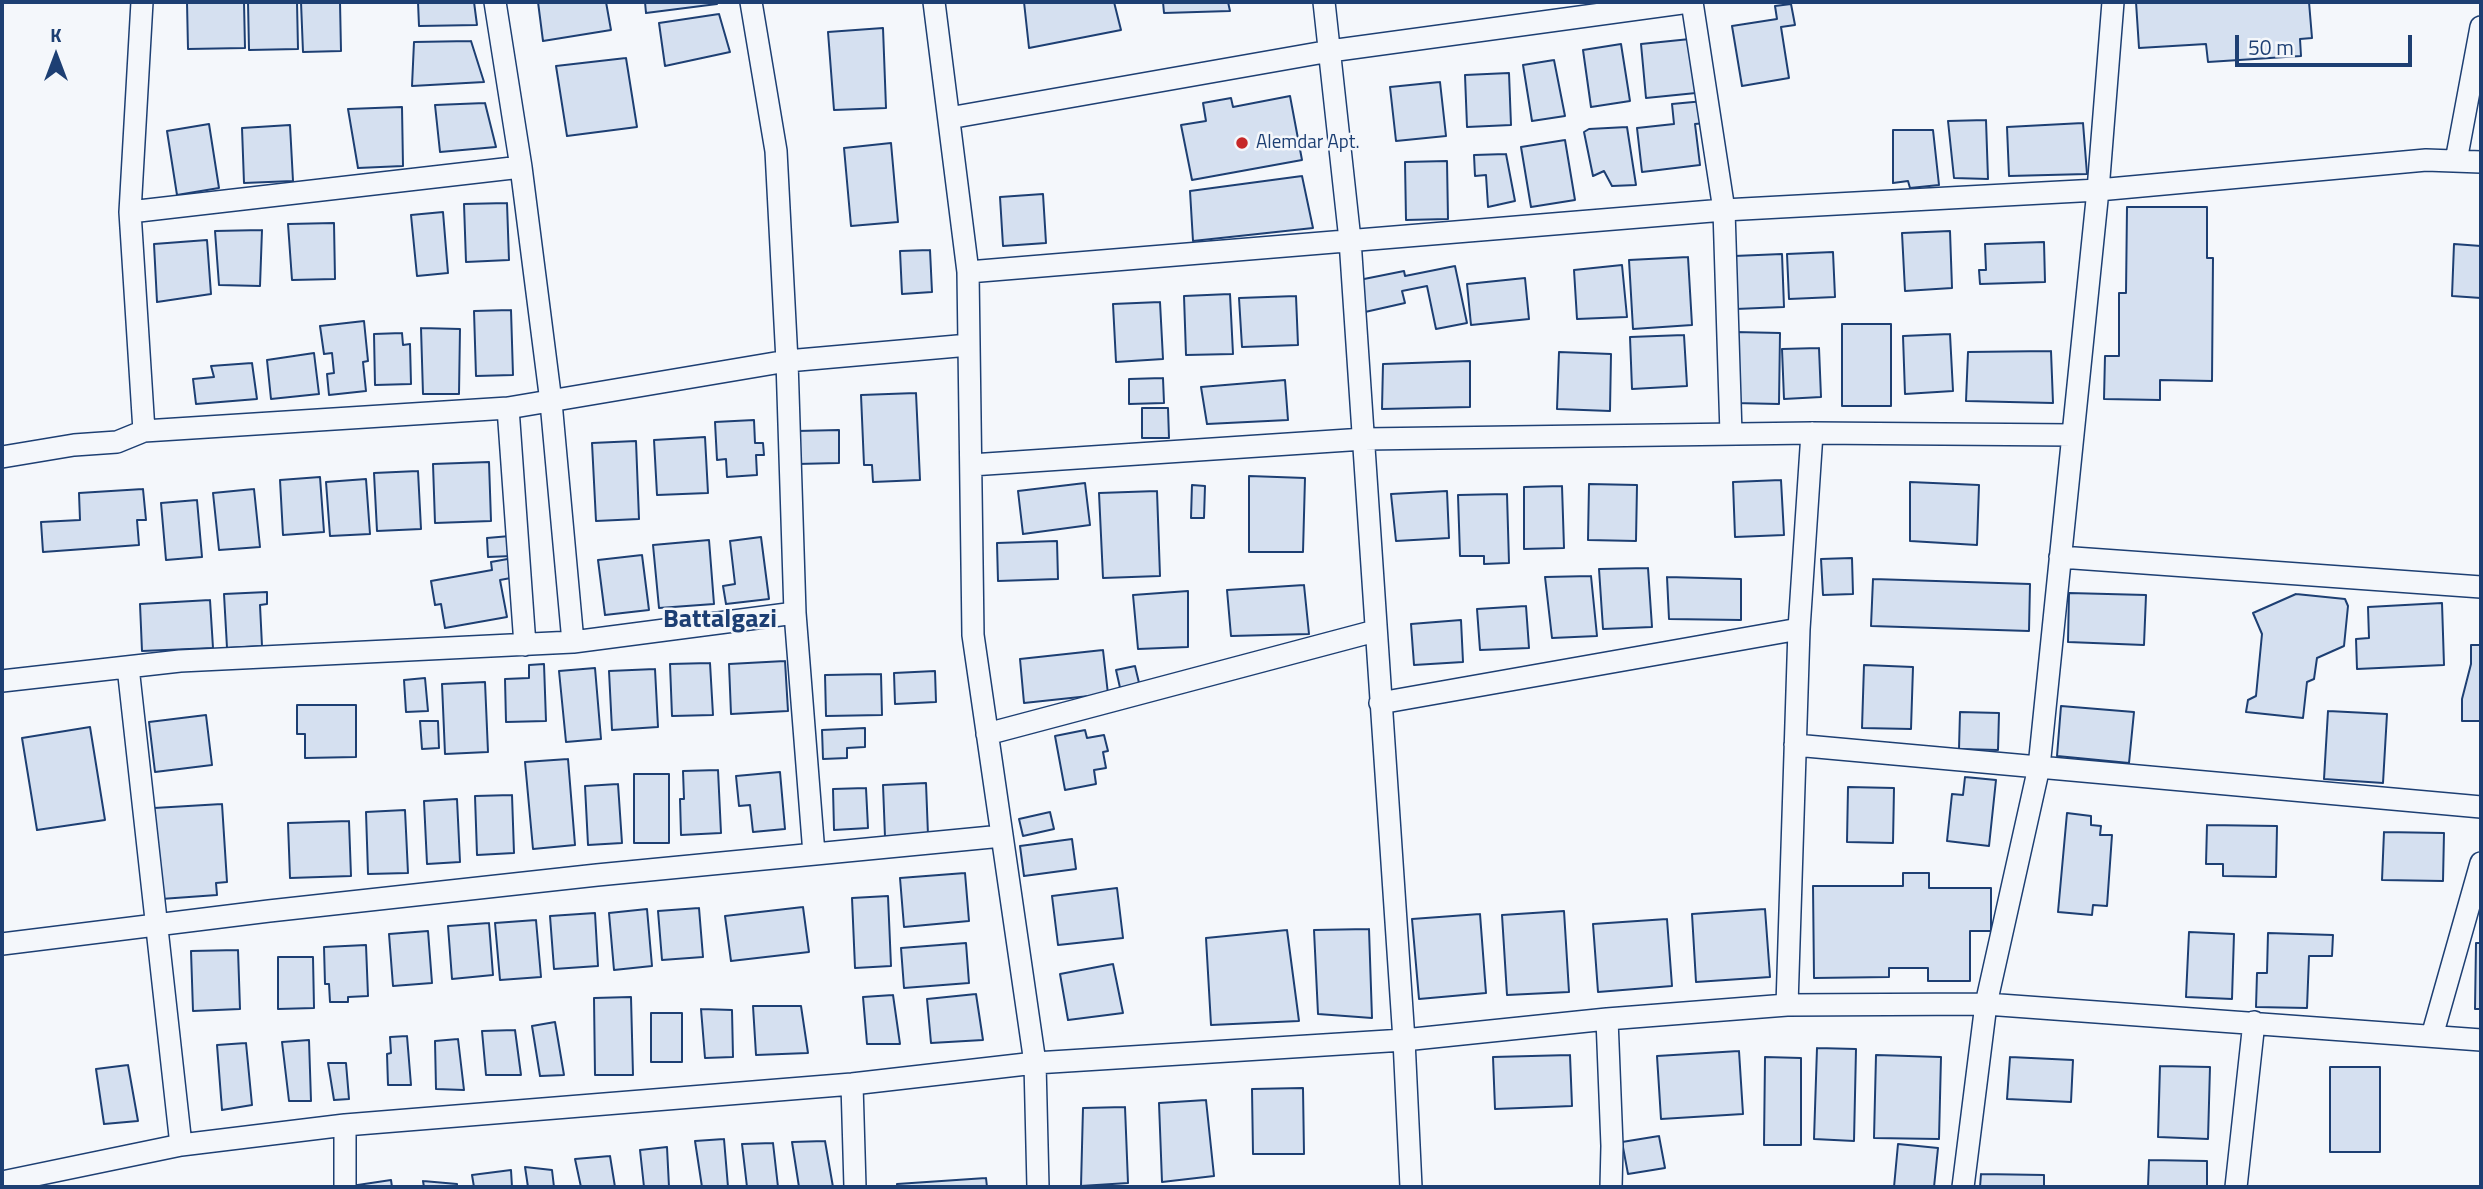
<!DOCTYPE html>
<style>
body{margin:0}
#map{position:relative;width:2483px;height:1189px;overflow:hidden;background:#f4f7fb;font-family:"Titillium Web",sans-serif}
canvas{display:block}
.frame{position:absolute;inset:0;border:4px solid #1d3f73;pointer-events:none}
.north{position:absolute;left:21px;top:21px;width:70px;height:70px;-webkit-text-stroke:5px #f4f7fb;paint-order:stroke;rotate:0deg;font-size:19px;font-weight:700;line-height:28px;text-align:center;color:#1d3f73}
.north::after{content:'';display:block;margin:auto;width:24px;height:32px;background:#1d3f73;clip-path:polygon(50% 0,100% 100%,50% 72%,0 100%)}
.scale{position:absolute;left:2235px;top:35px;width:177px;height:32px;box-sizing:border-box;border:4px solid #1d3f73;border-top:0;padding-left:9px;font-size:21px;line-height:24px;white-space:nowrap;color:#1d3f73;-webkit-text-stroke:5px #f4f7fb;paint-order:stroke}
</style>
<div id="map">
<canvas width="2483" height="1189"></canvas>
<div class="frame"></div>
<div class="north">K</div>
<div class="scale">50 m</div>
</div>
<script>
const ctx = document.querySelector('canvas').getContext('2d');
ctx.lineJoin = 'round';
function fillPath(path, color) { ctx.fillStyle = color; ctx.fill(path, 'evenodd'); }
const shape = rows => new Path2D(rows.map(r => 'M' + r).join(''));
function strokePath(path, color, width, dash) { ctx.strokeStyle = color; ctx.lineWidth = width; ctx.lineCap = dash ? 'butt' : 'round'; ctx.setLineDash(dash || []); ctx.stroke(path); }
function label(font, color, halo, rows, align = 'center') {
  ctx.font = font + ' "Titillium Web",sans-serif'; ctx.lineWidth = 5; ctx.setLineDash([]); ctx.textBaseline = 'middle'; ctx.strokeStyle = halo; ctx.fillStyle = color; for (const [text, x, y, turn = 0] of rows) {
    ctx.save(); ctx.translate(x, y); ctx.rotate((+turn || 0) * Math.PI / 180); ctx.textAlign = isNaN(turn) ? turn : align; if (halo) ctx.strokeText(text, 0, 0); ctx.fillText(text, 0, 0); ctx.restore();
  }
}
const building = shape([
 [187,2,244,2,245,48,188,49,187,2],
 [248,2,297,2,298,49,249,50,248,2],
 [301,2,340,2,341,51,303,52,301,2],
 [418,2,474,2,477,25,419,26,418,2],
 [538,2,606,2,611,30,543,41,538,2],
 [645,2,716,2,717,4,646,13,645,2],
 [1024,2,1114,2,1121,30,1029,48,1024,2],
 [1163,2,1228,2,1230,11,1164,13,1163,2],
 [2136,2,2309,2,2312,38,2300,39,2301,56,2208,62,2206,44,2139,48,2136,2],
 [1791,4,1795,25,1781,27,1789,78,1742,86,1732,26,1777,19,1775,6,1791,4],
 [719,14,730,52,665,66,659,23,719,14],
 [883,28,886,108,834,110,828,32,883,28],
 [1690,39,1696,93,1646,98,1641,44,1690,39],
 [471,41,484,82,412,86,414,42,471,41],
 [1621,44,1630,101,1591,107,1583,50,1621,44],
 [626,58,637,127,567,136,556,66,626,58],
 [1554,60,1565,116,1532,121,1523,65,1554,60],
 [1509,73,1511,125,1467,127,1465,75,1509,73],
 [1440,82,1446,136,1396,141,1390,87,1440,82],
 [1290,96,1302,160,1192,180,1181,125,1206,121,1203,103,1231,98,1233,107,1290,96],
 [1704,101,1706,123,1695,124,1700,165,1642,172,1637,128,1674,124,1672,104,1704,101],
 [485,103,496,147,440,152,435,105,485,103],
 [402,107,403,166,358,168,348,109,402,107],
 [1986,120,1988,179,1954,178,1948,121,1986,120],
 [2083,123,2087,174,2009,176,2007,127,2083,123],
 [209,124,219,188,177,195,167,131,209,124],
 [290,125,293,181,244,183,242,128,290,125],
 [1627,127,1636,185,1612,186,1604,171,1593,176,1584,132,1589,129,1627,127],
 [1893,130,1933,130,1939,185,1910,188,1908,181,1893,183,1893,130],
 [1565,140,1575,200,1531,207,1521,147,1565,140],
 [891,143,898,222,851,226,844,148,891,143],
 [1506,154,1515,201,1488,207,1486,175,1475,176,1474,155,1506,154],
 [1447,161,1448,219,1406,220,1405,162,1447,161],
 [1302,176,1313,228,1193,241,1190,191,1302,176],
 [1043,194,1046,243,1003,246,1000,197,1043,194],
 [507,203,509,260,466,262,464,204,507,203],
 [2127,207,2207,207,2207,258,2213,258,2212,381,2160,380,2160,400,2104,399,2105,356,2119,356,2119,293,2126,293,2127,207],
 [443,212,448,273,417,276,411,215,443,212],
 [334,223,335,279,292,280,288,224,334,223],
 [262,230,260,286,219,285,215,231,262,230],
 [1950,231,1952,288,1905,291,1902,233,1950,231],
 [207,240,211,294,157,302,154,244,207,240],
 [2044,242,2045,282,1980,284,1979,270,1986,270,1985,244,2044,242],
 [2454,244,2481,246,2481,298,2452,296,2454,244],
 [930,250,932,292,902,294,900,251,930,250],
 [1833,252,1835,297,1789,299,1787,254,1833,252],
 [1782,254,1784,307,1736,309,1734,256,1782,254],
 [1688,257,1692,325,1633,329,1629,260,1688,257],
 [1622,265,1627,317,1577,319,1574,270,1622,265],
 [1455,266,1467,323,1436,329,1427,286,1402,291,1405,303,1365,312,1359,280,1404,271,1405,276,1455,266],
 [1525,278,1529,319,1471,325,1467,284,1525,278],
 [1230,294,1233,354,1186,355,1184,296,1230,294],
 [1296,296,1298,345,1242,347,1239,298,1296,296],
 [1160,302,1163,359,1116,362,1113,304,1160,302],
 [511,310,513,375,476,376,474,311,511,310],
 [364,321,368,361,363,362,366,391,329,395,327,374,334,373,332,353,324,354,320,326,364,321],
 [1842,324,1891,324,1891,406,1842,406,1842,324],
 [421,328,460,329,459,394,423,394,421,328],
 [1735,332,1780,333,1779,404,1734,403,1735,332],
 [402,333,403,345,410,344,411,384,375,385,374,334,402,333],
 [1950,334,1953,391,1905,394,1903,336,1950,334],
 [1684,335,1687,386,1632,389,1630,337,1684,335],
 [1819,348,1821,397,1784,399,1782,349,1819,348],
 [2051,351,2053,403,1966,401,1968,352,2051,351],
 [1559,352,1611,354,1610,411,1557,409,1559,352],
 [314,353,319,394,271,399,267,360,314,353],
 [1470,361,1470,407,1382,409,1383,364,1470,361],
 [252,363,257,399,196,404,193,379,214,377,211,366,252,363],
 [1163,378,1164,403,1129,404,1129,379,1163,378],
 [1285,380,1288,420,1207,424,1201,387,1285,380],
 [916,393,920,480,873,482,872,465,864,465,861,395,916,393],
 [1142,408,1168,408,1169,438,1142,438,1142,408],
 [754,420,755,443,763,443,764,455,756,455,757,475,727,477,726,459,717,460,715,422,754,420],
 [839,430,839,463,797,464,797,431,839,430],
 [705,437,708,493,657,495,654,440,705,437],
 [636,441,639,519,596,521,592,443,636,441],
 [489,462,491,521,435,523,433,464,489,462],
 [418,471,421,529,377,531,374,473,418,471],
 [1249,476,1305,478,1303,552,1249,552,1249,476],
 [320,477,324,532,283,535,280,480,320,477],
 [366,479,370,534,330,536,326,482,366,479],
 [1781,480,1784,535,1735,537,1733,482,1781,480],
 [1910,482,1979,485,1977,545,1910,541,1910,482],
 [1085,483,1090,525,1023,534,1018,491,1085,483],
 [1589,484,1637,485,1636,541,1588,540,1589,484],
 [1192,485,1205,486,1204,518,1191,518,1192,485],
 [1562,486,1564,548,1524,549,1524,487,1562,486],
 [143,489,146,520,137,520,139,545,43,552,41,522,80,520,79,493,143,489],
 [254,489,260,547,219,550,213,493,254,489],
 [1157,491,1160,576,1103,578,1099,493,1157,491],
 [1447,491,1449,538,1396,541,1391,494,1447,491],
 [1507,494,1509,563,1484,564,1484,556,1460,556,1458,495,1507,494],
 [197,500,202,557,166,560,161,503,197,500],
 [510,536,512,556,488,557,487,538,510,536],
 [761,537,769,599,726,604,723,586,735,584,730,541,761,537],
 [709,540,714,604,659,608,653,545,709,540],
 [1057,541,1058,579,998,581,997,543,1057,541],
 [642,555,649,610,605,615,598,560,642,555],
 [513,558,516,577,500,580,507,617,445,628,441,604,435,605,431,581,492,570,491,562,513,558],
 [1852,558,1853,594,1823,595,1821,559,1852,558],
 [1648,568,1652,627,1603,629,1599,569,1648,568],
 [1591,576,1597,636,1552,638,1545,577,1591,576],
 [1667,577,1741,579,1741,620,1669,619,1667,577],
 [1873,579,2030,584,2029,631,1871,626,1873,579],
 [1304,585,1309,634,1231,636,1227,590,1304,585],
 [1188,591,1188,647,1138,649,1133,595,1188,591],
 [267,592,267,604,260,605,262,646,227,648,224,594,267,592],
 [2069,593,2146,595,2144,645,2068,642,2069,593],
 [2296,594,2345,599,2348,606,2344,646,2317,658,2314,679,2307,682,2303,718,2246,712,2248,700,2256,696,2262,634,2253,613,2296,594],
 [210,600,213,648,142,651,140,604,210,600],
 [2442,603,2444,665,2357,669,2356,639,2369,638,2368,607,2442,603],
 [1526,606,1529,648,1480,650,1477,609,1526,606],
 [1461,620,1463,662,1414,665,1411,624,1461,620],
 [2471,645,2481,645,2481,721,2462,721,2462,699,2471,664,2471,645],
 [1103,650,1108,694,1024,703,1020,659,1103,650],
 [785,661,788,711,731,714,729,664,785,661],
 [710,663,713,715,672,716,670,664,710,663],
 [544,664,546,721,506,722,505,679,529,678,529,665,544,664],
 [1864,665,1913,667,1911,729,1862,728,1864,665],
 [1135,666,1140,687,1121,692,1116,670,1135,666],
 [595,668,601,739,566,742,559,671,595,668],
 [655,669,658,727,612,730,609,671,655,669],
 [935,671,936,702,895,704,894,673,935,671],
 [881,674,882,715,826,716,825,675,881,674],
 [425,678,428,711,406,712,404,680,425,678],
 [485,682,488,752,445,754,442,684,485,682],
 [297,705,356,705,356,757,305,758,305,734,297,734,297,705],
 [2061,706,2134,712,2129,763,2057,756,2061,706],
 [2328,711,2387,714,2383,783,2324,779,2328,711],
 [1960,712,1999,713,1998,750,1959,749,1960,712],
 [206,715,212,765,155,772,149,722,206,715],
 [420,721,438,721,439,748,422,749,420,721],
 [90,727,105,820,37,830,22,738,90,727],
 [865,728,865,747,847,748,847,758,823,759,822,730,865,728],
 [1085,730,1087,738,1104,735,1108,751,1103,752,1106,768,1094,770,1096,784,1065,790,1055,736,1085,730],
 [568,759,575,845,533,849,525,762,568,759],
 [718,770,721,833,681,835,680,799,684,799,683,771,718,770],
 [780,772,785,829,753,832,750,805,739,806,736,776,780,772],
 [634,774,669,774,669,843,634,843,634,774],
 [1965,777,1996,780,1989,846,1947,841,1952,794,1963,795,1965,777],
 [926,783,928,835,885,837,883,785,926,783],
 [618,784,622,843,588,845,585,786,618,784],
 [1848,787,1894,788,1893,843,1847,842,1848,787],
 [866,788,868,828,834,830,833,789,866,788],
 [512,795,514,853,477,855,475,796,512,795],
 [457,799,460,862,427,864,424,801,457,799],
 [222,804,227,882,216,883,217,895,161,899,154,808,222,804],
 [405,810,408,873,368,874,366,812,405,810],
 [1050,812,1054,829,1023,836,1019,819,1050,812],
 [2067,813,2091,816,2091,825,2101,826,2100,835,2112,835,2107,906,2093,905,2092,915,2058,912,2067,813],
 [349,821,351,876,290,878,288,823,349,821],
 [2207,825,2277,826,2276,877,2223,876,2223,864,2206,864,2207,825],
 [2384,832,2444,833,2443,881,2382,880,2384,832],
 [1072,839,1076,869,1024,876,1020,846,1072,839],
 [965,873,969,921,904,927,900,878,965,873],
 [1903,873,1929,873,1929,888,1991,888,1991,931,1970,931,1970,981,1928,981,1928,968,1889,968,1889,977,1814,978,1813,886,1903,886,1903,873],
 [1117,888,1123,938,1058,945,1052,896,1117,888],
 [888,896,891,966,855,968,852,898,888,896],
 [803,907,809,952,731,961,725,916,803,907],
 [699,908,703,957,662,960,658,911,699,908],
 [647,909,652,966,614,970,609,913,647,909],
 [1765,909,1770,977,1696,982,1692,914,1765,909],
 [1564,911,1569,992,1507,995,1502,915,1564,911],
 [595,913,598,966,554,969,550,916,595,913],
 [1480,914,1486,993,1419,999,1412,919,1480,914],
 [1667,919,1672,986,1598,992,1593,924,1667,919],
 [536,920,541,977,500,980,495,923,536,920],
 [489,923,493,975,452,979,448,926,489,923],
 [1369,929,1372,1018,1318,1014,1314,930,1369,929],
 [1287,930,1299,1021,1211,1025,1206,938,1287,930],
 [428,931,432,983,393,986,389,934,428,931],
 [2189,932,2234,934,2232,999,2186,997,2189,932],
 [2268,933,2333,935,2332,956,2309,956,2307,1008,2256,1007,2257,973,2267,973,2268,933],
 [966,943,969,983,904,988,901,948,966,943],
 [2476,943,2481,943,2481,1009,2475,1009,2476,943],
 [366,945,368,996,348,997,348,1002,330,1002,329,984,325,984,324,947,366,945],
 [238,950,240,1009,193,1011,191,951,238,950],
 [278,957,313,957,314,1008,278,1009,278,957],
 [1113,964,1123,1013,1068,1020,1060,974,1113,964],
 [976,994,983,1040,931,1043,927,999,976,994],
 [893,995,900,1044,867,1044,863,997,893,995],
 [631,997,633,1075,595,1075,594,998,631,997],
 [753,1006,801,1006,808,1053,756,1055,753,1006],
 [701,1009,732,1010,733,1057,705,1058,701,1009],
 [651,1013,682,1013,682,1062,651,1062,651,1013],
 [555,1022,564,1075,540,1076,532,1026,555,1022],
 [515,1030,521,1075,486,1075,482,1031,515,1030],
 [407,1036,411,1085,388,1085,387,1054,391,1053,390,1037,407,1036],
 [458,1039,464,1090,436,1089,435,1041,458,1039],
 [309,1040,311,1101,289,1101,282,1042,309,1040],
 [246,1043,252,1105,222,1110,217,1045,246,1043],
 [1817,1048,1856,1049,1854,1141,1814,1139,1817,1048],
 [1739,1051,1743,1114,1661,1119,1657,1056,1739,1051],
 [1570,1055,1572,1106,1495,1109,1493,1057,1570,1055],
 [1876,1055,1941,1057,1939,1139,1874,1138,1876,1055],
 [1765,1057,1801,1058,1801,1145,1764,1145,1765,1057],
 [2010,1057,2073,1060,2071,1102,2007,1099,2010,1057],
 [328,1063,346,1063,349,1099,334,1100,328,1063],
 [128,1065,138,1121,104,1124,96,1069,128,1065],
 [2160,1066,2210,1067,2208,1139,2158,1137,2160,1066],
 [2330,1067,2380,1067,2380,1152,2330,1152,2330,1067],
 [1303,1088,1304,1154,1253,1154,1252,1089,1303,1088],
 [1206,1100,1214,1176,1162,1182,1159,1103,1206,1100],
 [1125,1107,1128,1183,1081,1186,1083,1108,1125,1107],
 [1659,1136,1665,1168,1628,1174,1622,1142,1659,1136],
 [724,1139,728,1187,702,1187,695,1141,724,1139],
 [825,1141,833,1187,799,1187,792,1142,825,1141],
 [773,1143,778,1187,747,1187,742,1144,773,1143],
 [1898,1144,1938,1148,1934,1187,1894,1187,1898,1144],
 [667,1147,669,1187,644,1187,640,1150,667,1147],
 [610,1156,615,1187,581,1187,575,1159,610,1156],
 [2149,1160,2207,1161,2207,1187,2148,1187,2149,1160],
 [525,1167,552,1170,554,1187,528,1187,525,1167],
 [511,1170,512,1187,474,1187,472,1175,511,1170],
 [1981,1174,2044,1175,2044,1187,1980,1187,1981,1174],
 [986,1178,987,1187,897,1187,897,1184,986,1178],
 [391,1180,392,1187,351,1186,391,1180],
 [423,1181,457,1184,457,1187,424,1187,423,1181]
]);
fillPath(building, '#d5e0f0');
strokePath(building, '#1d3f73', 2);
const minor = shape([
 [142,2,130,212,144,431],
 [495,2,521,167,551,402,573,642],
 [751,2,776,151,787,361,795,613,814,854],
 [934,2,968,272,973,635,1035,1063,1038,1187],
 [1324,2,1350,240,1404,1040,1411,1187],
 [1692,2,1724,210,1731,434],
 [949,118,1330,51,1689,2],
 [2456,161,2481,27],
 [130,212,521,167],
 [968,272,1724,210,2098,190,2426,160,2481,162],
 [508,408,525,645],
 [2,457,74,445,117,442,144,431,508,408,787,361,969,345],
 [971,465,1364,439,1812,433,2073,435],
 [2060,557,2481,587],
 [128,667,181,1145],
 [2,681,180,661,573,642,795,613],
 [1380,703,1799,629],
 [987,734,1375,631],
 [1795,745,2481,807],
 [2,944,269,911,597,875,1002,836],
 [1787,1005,1799,629,1812,433],
 [1607,1019,1612,1146,1611,1187],
 [2432,1036,2481,863],
 [852,1084,855,1187],
 [345,1125,345,1187],
 [2,1182,181,1145,345,1125,852,1084,1035,1063,1404,1040,1607,1019,1787,1005,1986,1004,2481,1040],
 [1963,1187,1986,1004,2039,767,2098,190,2113,2],
 [2236,1187,2254,1022]
]);
strokePath(minor, '#1d3f73', 24);
strokePath(minor, '#f4f7fb', 21);
for (const [x, y, r, color] of [
 [1242,143,7,"#c62828"]
]) { const dot = new Path2D(); dot.arc(x, y, r, 0, 2 * Math.PI); ctx.fillStyle = color; ctx.fill(dot); strokePath(dot, '#f4f7fb', 2.5); }
label('19px', '#1d3f73', '#f4f7fb', [
 ["Alemdar Apt.",1256,143]
], 'left');
label('bold 26px', '#1d3f73', '#f4f7fb', [
 ["Battalgazi",720,621]
]);
</script>
